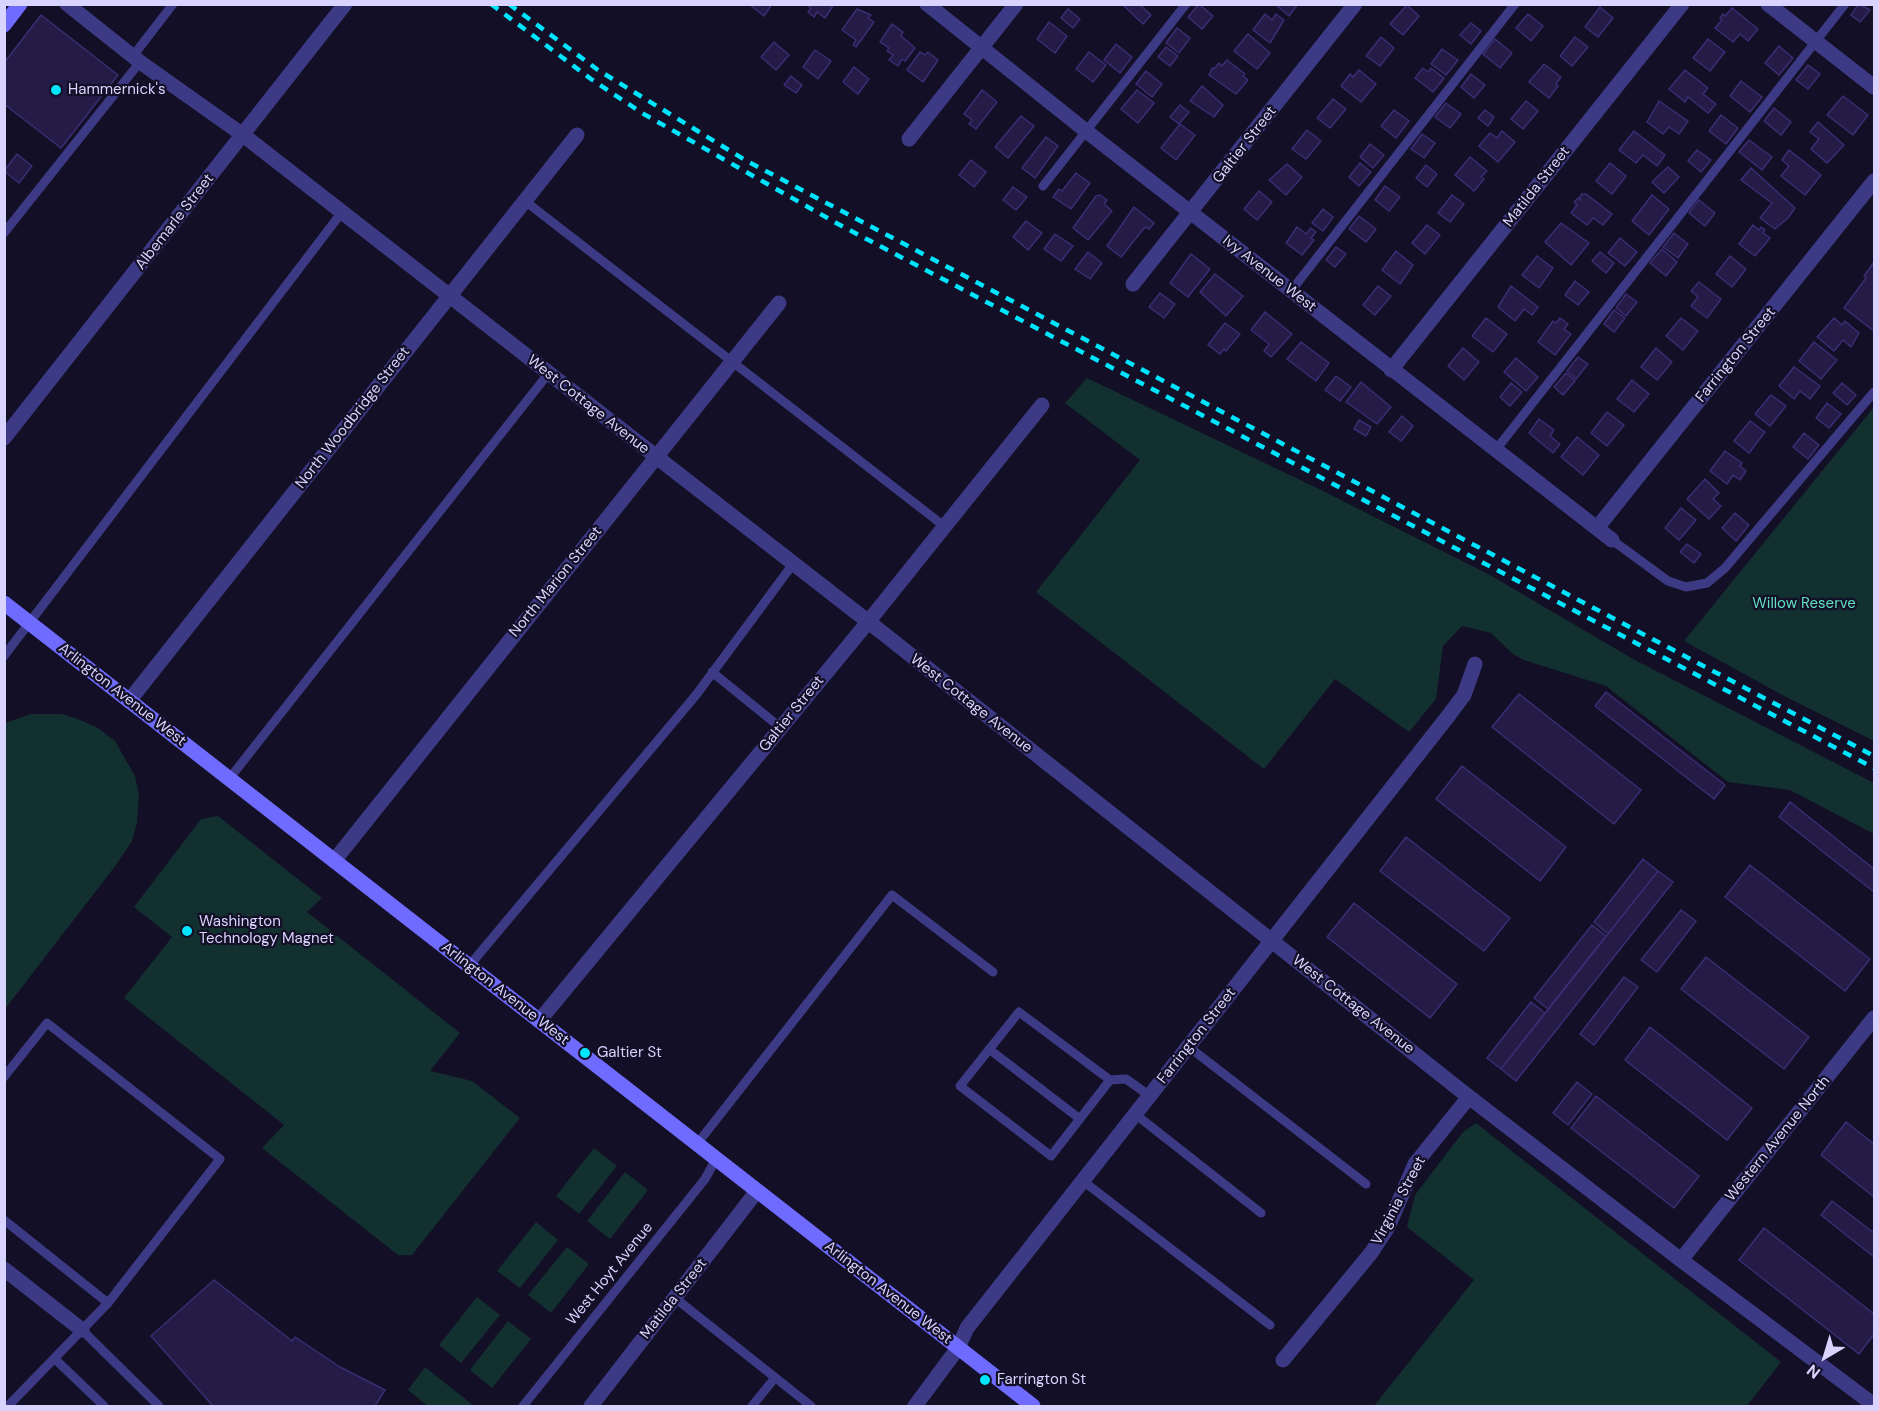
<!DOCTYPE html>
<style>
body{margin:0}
#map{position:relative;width:1879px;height:1411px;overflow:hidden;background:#130f26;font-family:"DM Sans",sans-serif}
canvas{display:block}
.frame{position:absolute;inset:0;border:6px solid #d9d4ff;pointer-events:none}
.north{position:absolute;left:1795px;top:1327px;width:60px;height:60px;-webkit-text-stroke:4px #130f26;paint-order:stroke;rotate:218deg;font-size:16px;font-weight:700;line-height:24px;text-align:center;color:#d9d4ff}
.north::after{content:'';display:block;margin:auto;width:21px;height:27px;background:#d9d4ff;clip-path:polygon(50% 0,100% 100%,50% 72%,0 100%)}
</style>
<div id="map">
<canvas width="1879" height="1411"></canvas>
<div class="frame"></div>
<div class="north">N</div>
</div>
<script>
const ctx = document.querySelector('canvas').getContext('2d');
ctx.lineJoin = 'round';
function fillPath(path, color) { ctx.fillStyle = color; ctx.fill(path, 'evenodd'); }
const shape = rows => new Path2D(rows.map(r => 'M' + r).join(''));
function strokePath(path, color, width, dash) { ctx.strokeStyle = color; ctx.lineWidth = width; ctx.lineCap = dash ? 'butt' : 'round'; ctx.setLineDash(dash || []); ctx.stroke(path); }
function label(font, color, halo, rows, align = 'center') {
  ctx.font = font + ' "DM Sans",sans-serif'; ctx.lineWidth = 4.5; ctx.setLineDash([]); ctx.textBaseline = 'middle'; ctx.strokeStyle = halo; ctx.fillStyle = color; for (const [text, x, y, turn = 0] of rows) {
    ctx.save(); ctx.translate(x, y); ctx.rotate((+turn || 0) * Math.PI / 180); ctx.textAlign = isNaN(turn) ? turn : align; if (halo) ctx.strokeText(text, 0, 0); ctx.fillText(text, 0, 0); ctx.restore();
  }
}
fillPath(shape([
 [1087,378,1317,488,1490,575,1633,659,1874,783,1874,834,1790,790,1728,782,1606,686,1524,660,1513,654,1491,633,1462,626,1443,646,1436,699,1409,732,1335,679,1264,769,1036,592,1140,460,1065,403],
 [1874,407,1874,741,1786,697,1684,641],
 [31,714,62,714,78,719,98,728,115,741,135,776,139,795,137,823,132,841,116,865,5,1009,5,723],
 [218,816,322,898,307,912,460,1033,430,1071,472,1081,520,1118,412,1255,398,1255,262,1148,284,1125,124,998,172,937,134,907,201,819],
 [1476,1123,1781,1362,1747,1406,1374,1406,1474,1280,1407,1227,1415,1195,1463,1132],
 [594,1148,617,1166,579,1214,556,1196],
 [625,1172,648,1190,610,1239,587,1221],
 [536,1222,558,1240,520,1288,497,1271],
 [567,1247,589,1264,551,1313,528,1295],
 [477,1297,500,1315,461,1363,439,1345],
 [508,1321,531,1339,492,1388,470,1370],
 [425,1367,474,1406,428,1406,408,1390]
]), '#12302f');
const building = shape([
 [749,4,772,4,764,16,749,4],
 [806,4,834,4,825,18,817,12,814,17,808,12,811,8,806,4],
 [1126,4,1139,4,1151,15,1143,24,1124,6,1126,4],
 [1199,4,1213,16,1202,29,1188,17,1199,4],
 [1275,4,1298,4,1289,16,1275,4],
 [1859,4,1870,10,1860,22,1851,15,1859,4],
 [1407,5,1419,16,1403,35,1390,24,1407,5],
 [1600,7,1613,18,1598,37,1585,27,1600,7],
 [1732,8,1758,29,1748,41,1740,34,1733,42,1715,28,1722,20,1720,18,1723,14,1725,16,1732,8],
 [857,9,871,15,868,18,874,22,856,47,853,45,856,40,842,30,857,9],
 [1068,9,1080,19,1073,28,1061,18,1068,9],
 [1265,14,1272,20,1276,14,1284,20,1270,43,1253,30,1265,14],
 [1528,14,1543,26,1531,41,1516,28,1528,14],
 [41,15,118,75,61,148,4,104,4,63,41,15],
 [1049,22,1067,36,1055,53,1037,39,1049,22],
 [1471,23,1481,31,1471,44,1460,35,1471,23],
 [892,24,903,32,901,36,915,48,905,61,902,59,898,66,889,60,893,55,887,51,889,48,880,42,892,24],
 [1177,28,1190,38,1179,53,1166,43,1177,28],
 [1248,34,1270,53,1257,69,1234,51,1248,34],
 [1381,37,1394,48,1380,66,1366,56,1381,37],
 [1575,37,1588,47,1572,66,1560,56,1575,37],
 [1495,39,1512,53,1500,68,1483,54,1495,39],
 [1708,39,1725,52,1710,71,1693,58,1708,39],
 [774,42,789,55,776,70,761,57,774,42],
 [1116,44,1132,57,1120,73,1104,60,1116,44],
 [1779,46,1793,58,1779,75,1765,63,1779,46],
 [1166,47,1178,56,1170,66,1158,57,1166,47],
 [1442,49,1458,60,1446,75,1431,64,1442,49],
 [815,50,831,61,818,79,803,67,815,50],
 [920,52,925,55,928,52,938,60,923,82,907,70,920,52],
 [1089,52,1106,65,1093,82,1076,69,1089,52],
 [1227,60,1245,74,1243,76,1248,80,1236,94,1209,75,1212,68,1214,69,1219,63,1222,66,1227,60],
 [1544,64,1561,77,1556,84,1558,86,1549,98,1529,82,1544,64],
 [1808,65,1820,74,1808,89,1796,80,1808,65],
 [854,67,869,79,858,94,843,82,854,67],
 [1423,68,1428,72,1431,68,1444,78,1433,92,1415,78,1423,68],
 [1359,70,1376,84,1361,102,1341,86,1350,74,1353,77,1359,70],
 [1685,70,1708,88,1703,94,1716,104,1708,113,1688,97,1685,102,1669,89,1685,70],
 [1146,71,1162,84,1152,97,1136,84,1146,71],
 [1471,74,1485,85,1474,98,1461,87,1471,74],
 [791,76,802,85,796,93,784,85,791,76],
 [1741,81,1762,97,1750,112,1730,96,1741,81],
 [1202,86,1223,105,1214,117,1190,101,1202,86],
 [982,90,997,102,976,129,969,124,972,120,964,114,982,90],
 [1137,90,1154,103,1138,123,1121,109,1137,90],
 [1843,96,1868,115,1853,135,1827,115,1843,96],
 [1333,99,1346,109,1330,128,1317,118,1333,99],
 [1526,101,1538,111,1523,129,1511,119,1526,101],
 [1659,101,1688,121,1679,134,1669,127,1663,134,1647,122,1659,101],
 [1446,103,1461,114,1450,128,1435,117,1446,103],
 [1180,105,1189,112,1179,124,1170,117,1180,105],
 [1774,108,1791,122,1781,135,1764,121,1774,108],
 [1394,110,1409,121,1396,138,1381,126,1394,110],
 [1485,110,1494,117,1488,126,1478,118,1485,110],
 [1721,115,1738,128,1726,144,1709,131,1721,115],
 [1021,116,1034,126,1008,158,995,147,1021,116],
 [1818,122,1844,145,1827,163,1811,149,1819,139,1810,132,1818,122],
 [1180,124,1195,135,1176,160,1161,148,1180,124],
 [1307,130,1321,141,1306,159,1292,149,1307,130],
 [1502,131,1515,142,1498,162,1479,146,1490,133,1497,138,1502,131],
 [1634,131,1665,155,1657,166,1643,155,1636,163,1619,150,1634,131],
 [1422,134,1435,143,1424,158,1411,149,1422,134],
 [1046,137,1058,146,1035,178,1022,168,1046,137],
 [1749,140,1772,157,1762,170,1739,152,1749,140],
 [1370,144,1384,155,1373,168,1360,157,1370,144],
 [1697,150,1711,160,1701,172,1688,161,1697,150],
 [1789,150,1821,175,1805,195,1781,176,1789,166,1782,160,1789,150],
 [17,154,32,166,19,183,4,171,17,154],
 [1470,157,1487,171,1481,177,1484,179,1474,191,1455,175,1470,157],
 [971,160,986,172,974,187,959,175,971,160],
 [1360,163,1371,172,1359,186,1349,177,1360,163],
 [1610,163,1626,176,1612,194,1596,181,1610,163],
 [1287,164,1302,177,1286,195,1269,180,1287,164],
 [1426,165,1437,174,1427,187,1416,178,1426,165],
 [1668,167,1679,177,1664,193,1652,182,1668,167],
 [1751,168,1795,208,1788,218,1775,229,1760,218,1772,203,1741,180,1751,168],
 [1076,173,1090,183,1071,209,1053,197,1059,189,1062,191,1076,173],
 [1385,186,1400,197,1389,211,1375,200,1385,186],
 [1013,187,1027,197,1016,210,1003,200,1013,187],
 [1259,191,1272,202,1257,220,1244,209,1259,191],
 [1582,194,1586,194,1612,214,1603,225,1593,218,1587,225,1571,213,1577,205,1574,202,1578,198,1581,200,1579,198,1582,194],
 [1100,195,1107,200,1104,204,1112,211,1088,240,1073,228,1096,196,1100,195],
 [1452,195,1464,204,1450,222,1438,213,1452,195],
 [1652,195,1669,209,1649,235,1632,221,1652,195],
 [1699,200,1715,213,1705,226,1689,213,1699,200],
 [1134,207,1154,223,1149,229,1145,227,1121,257,1107,246,1134,207],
 [1323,209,1333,217,1323,231,1312,223,1323,209],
 [1359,216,1376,229,1366,242,1349,229,1359,216],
 [1026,221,1042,233,1028,250,1013,237,1026,221],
 [1561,223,1589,243,1571,265,1545,242,1561,223],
 [1427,225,1440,235,1425,254,1412,243,1427,225],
 [1753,225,1759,230,1761,227,1765,230,1763,233,1770,238,1755,256,1739,244,1753,225],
 [1297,227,1306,234,1311,228,1316,232,1311,238,1314,240,1302,255,1286,243,1297,227],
 [1674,233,1688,244,1678,258,1663,247,1674,233],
 [1055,234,1073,246,1061,261,1044,249,1055,234],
 [1620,238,1637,252,1625,266,1608,253,1620,238],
 [1336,247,1346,254,1335,267,1326,260,1336,247],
 [1662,249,1677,262,1666,276,1650,263,1662,249],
 [1396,251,1413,265,1400,284,1382,270,1396,251],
 [1088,252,1102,263,1090,279,1075,269,1088,252],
 [1600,252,1614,263,1606,273,1592,261,1600,252],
 [1191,254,1210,269,1188,297,1170,283,1191,254],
 [1537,256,1553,268,1539,288,1522,275,1537,256],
 [1730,256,1746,269,1732,287,1716,274,1730,256],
 [1874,262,1874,331,1844,308,1866,278,1864,276,1874,262],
 [1215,274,1243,296,1226,316,1200,292,1215,274],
 [1575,281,1589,292,1578,305,1565,295,1575,281],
 [1699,282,1721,299,1707,318,1691,306,1698,297,1691,291,1699,282],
 [1378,286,1391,296,1375,315,1363,305,1378,286],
 [1511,286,1538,307,1532,315,1524,309,1515,321,1498,307,1511,286],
 [1160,293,1175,304,1164,318,1149,307,1160,293],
 [1626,294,1637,302,1626,316,1616,308,1626,294],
 [1614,310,1625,318,1614,332,1604,324,1614,310],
 [1265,312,1292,334,1271,357,1264,351,1269,344,1251,330,1265,312],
 [1486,318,1507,334,1493,352,1472,336,1486,318],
 [1560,318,1568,324,1564,329,1571,334,1555,355,1538,342,1553,321,1556,323,1560,318],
 [1681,318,1698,331,1683,350,1666,336,1681,318],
 [1834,318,1842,325,1845,321,1859,333,1851,347,1843,340,1834,351,1817,337,1834,318],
 [1225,323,1240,334,1226,351,1224,349,1220,354,1208,345,1225,323],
 [1301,342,1329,363,1316,381,1287,359,1301,342],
 [1814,342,1837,360,1821,379,1799,361,1814,342],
 [1463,348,1479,362,1464,380,1448,366,1463,348],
 [1656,348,1672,362,1657,380,1641,367,1656,348],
 [1578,357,1588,364,1576,379,1567,371,1578,357],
 [1516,358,1538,377,1526,391,1504,372,1516,358],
 [1794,367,1820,386,1810,399,1800,391,1794,399,1779,386,1794,367],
 [1566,373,1575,381,1563,395,1554,387,1566,373],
 [1336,376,1351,387,1340,401,1325,390,1336,376],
 [1632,380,1649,394,1634,412,1617,399,1632,380],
 [1361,382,1391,407,1377,424,1346,402,1361,382],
 [1511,383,1522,392,1510,406,1500,397,1511,383],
 [1842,383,1856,395,1847,405,1833,393,1842,383],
 [1771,395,1786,406,1770,426,1755,414,1771,395],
 [1827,403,1841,414,1829,428,1816,418,1827,403],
 [1607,412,1624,425,1607,446,1591,433,1607,412],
 [1402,416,1413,426,1401,441,1389,432,1402,416],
 [1539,419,1554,430,1550,436,1560,444,1553,453,1529,433,1539,419],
 [1359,420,1371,427,1366,436,1354,429,1359,420],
 [1750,421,1765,432,1749,453,1734,441,1750,421],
 [1804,433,1819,445,1808,459,1793,447,1804,433],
 [1577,437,1599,455,1583,475,1561,457,1577,437],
 [1725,451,1742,463,1740,466,1746,471,1740,480,1733,475,1727,484,1710,471,1725,451],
 [1705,479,1719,493,1713,499,1721,506,1709,519,1687,499,1705,479],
 [1681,508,1696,520,1679,540,1665,528,1681,508],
 [1735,513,1749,525,1736,541,1722,528,1735,513],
 [1687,544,1701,554,1694,563,1680,552,1687,544],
 [1606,692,1725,785,1714,799,1595,706,1606,692],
 [1519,694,1641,790,1614,824,1492,727,1519,694],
 [1462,766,1566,847,1540,881,1436,799,1462,766],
 [1790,802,1874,869,1874,892,1779,817,1790,802],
 [1406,837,1510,918,1484,951,1380,871,1406,837],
 [1643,859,1658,871,1608,934,1594,922,1643,859],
 [1750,865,1870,959,1845,991,1725,897,1750,865],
 [1658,871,1673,882,1516,1081,1501,1069,1658,871],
 [1354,903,1457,984,1430,1018,1327,937,1354,903],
 [1681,910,1696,921,1657,972,1641,960,1681,910],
 [1592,925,1606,936,1548,1009,1534,998,1592,925],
 [1706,957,1809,1037,1784,1069,1681,989,1706,957],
 [1624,977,1638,987,1594,1045,1580,1034,1624,977],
 [1531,1002,1545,1013,1501,1069,1487,1058,1531,1002],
 [1650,1027,1752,1108,1727,1140,1625,1060,1650,1027],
 [1577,1082,1592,1094,1568,1125,1553,1113,1577,1082],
 [1596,1096,1699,1176,1674,1208,1571,1128,1596,1096],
 [1846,1122,1874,1144,1874,1197,1821,1155,1846,1122],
 [1832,1201,1874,1233,1874,1257,1821,1215,1832,1201],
 [1764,1228,1874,1314,1874,1334,1859,1354,1739,1260,1764,1228],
 [214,1280,292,1341,295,1337,340,1367,385,1390,375,1406,213,1406,151,1336,214,1280]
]);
fillPath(building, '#241b47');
strokePath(building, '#3b2d73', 1.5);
strokePath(shape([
 [133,56,173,4],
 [1043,186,1186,4],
 [525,201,944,526],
 [4,233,140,62],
 [1291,291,1515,4],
 [1495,451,1845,4],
 [1612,540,1668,581,1686,587,1707,583,1725,568,1874,392],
 [4,656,342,212],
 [712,672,781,728],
 [229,779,548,374],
 [469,966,696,695,793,564],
 [1189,1047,1366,1184],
 [989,1049,1080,1119],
 [4,1077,47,1023,220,1159,108,1303,8,1406],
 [1110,1080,1051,1156,960,1086,1019,1012,1110,1080,1126,1079,1150,1096],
 [1135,1114,1261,1213],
 [697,1144,892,895,993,972],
 [1083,1181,1270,1325],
 [4,1220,108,1303],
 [675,1298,811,1406],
 [82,1330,159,1406],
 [55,1359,104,1406],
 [523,1406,705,1179,716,1159],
 [752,1406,774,1379]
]), '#3d3a85', 9);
strokePath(shape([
 [67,4,140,62,243,135,884,634,1469,1097,1681,1260,1874,1405],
 [927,4,1086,131,1612,540],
 [1768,4,1874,87],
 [909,139,1016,4],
 [1133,284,1355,4],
 [1391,370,1682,4],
 [4,438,345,4],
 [1597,528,1874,181],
 [129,701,577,135],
 [334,861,779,303],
 [539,1021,868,622,1042,405],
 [1681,1260,1874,1018],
 [4,1269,82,1330],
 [1283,1360,1371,1253,1388,1227,1415,1164,1469,1097],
 [591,1406,757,1191],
 [915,1406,958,1348,967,1328,1449,715,1464,695,1475,664]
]), '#3d3a85', 15);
strokePath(shape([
 [4,25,20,4],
 [4,603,1033,1406]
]), '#6f6bff', 15);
strokePath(shape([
 [491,4,591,79,642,113,838,224,1874,768],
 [509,4,598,70,745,160,1874,756]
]), '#00e5ff', 4.5, [9, 8]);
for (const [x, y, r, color] of [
 [56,90,6,"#00e5ff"],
 [187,931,6,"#00e5ff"],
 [585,1053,6,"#00e5ff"],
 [985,1380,6,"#00e5ff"]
]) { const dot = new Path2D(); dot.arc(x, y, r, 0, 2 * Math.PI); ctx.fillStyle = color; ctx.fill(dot); strokePath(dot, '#130f26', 2); }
label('15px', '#d9d4ff', '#130f26', [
 ["Hammernick's",68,90],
 ["Washington",199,922],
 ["Technology Magnet",199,939],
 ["Galtier St",597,1053],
 ["Farrington St",997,1380]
], 'left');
label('15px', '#d9d4ff', '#130f26', [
 ["Galtier Street",1245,145,-52],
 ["Matilda Street",1537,187,-52],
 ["Albemarle Street",175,222,-52],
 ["Ivy Avenue West",1269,274,38],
 ["Farrington Street",1736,355,-51],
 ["West Cottage Avenue",588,405,38],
 ["North Woodbridge Street",353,418,-52],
 ["North Marion Street",556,582,-51],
 ["Arlington Avenue West",122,695,38],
 ["West Cottage Avenue",971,704,38],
 ["Galtier Street",792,714,-51],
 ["Arlington Avenue West",505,994,38],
 ["West Cottage Avenue",1353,1005,38],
 ["Farrington Street",1197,1036,-52],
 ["Western Avenue North",1778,1139,-51],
 ["Virginia Street",1399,1201,-62],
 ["West Hoyt Avenue",610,1274,-51],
 ["Arlington Avenue West",888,1293,38],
 ["Matilda Street",674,1299,-52]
]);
label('15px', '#5fe0c0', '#130f26', [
 ["Willow Reserve",1804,604]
]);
</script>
